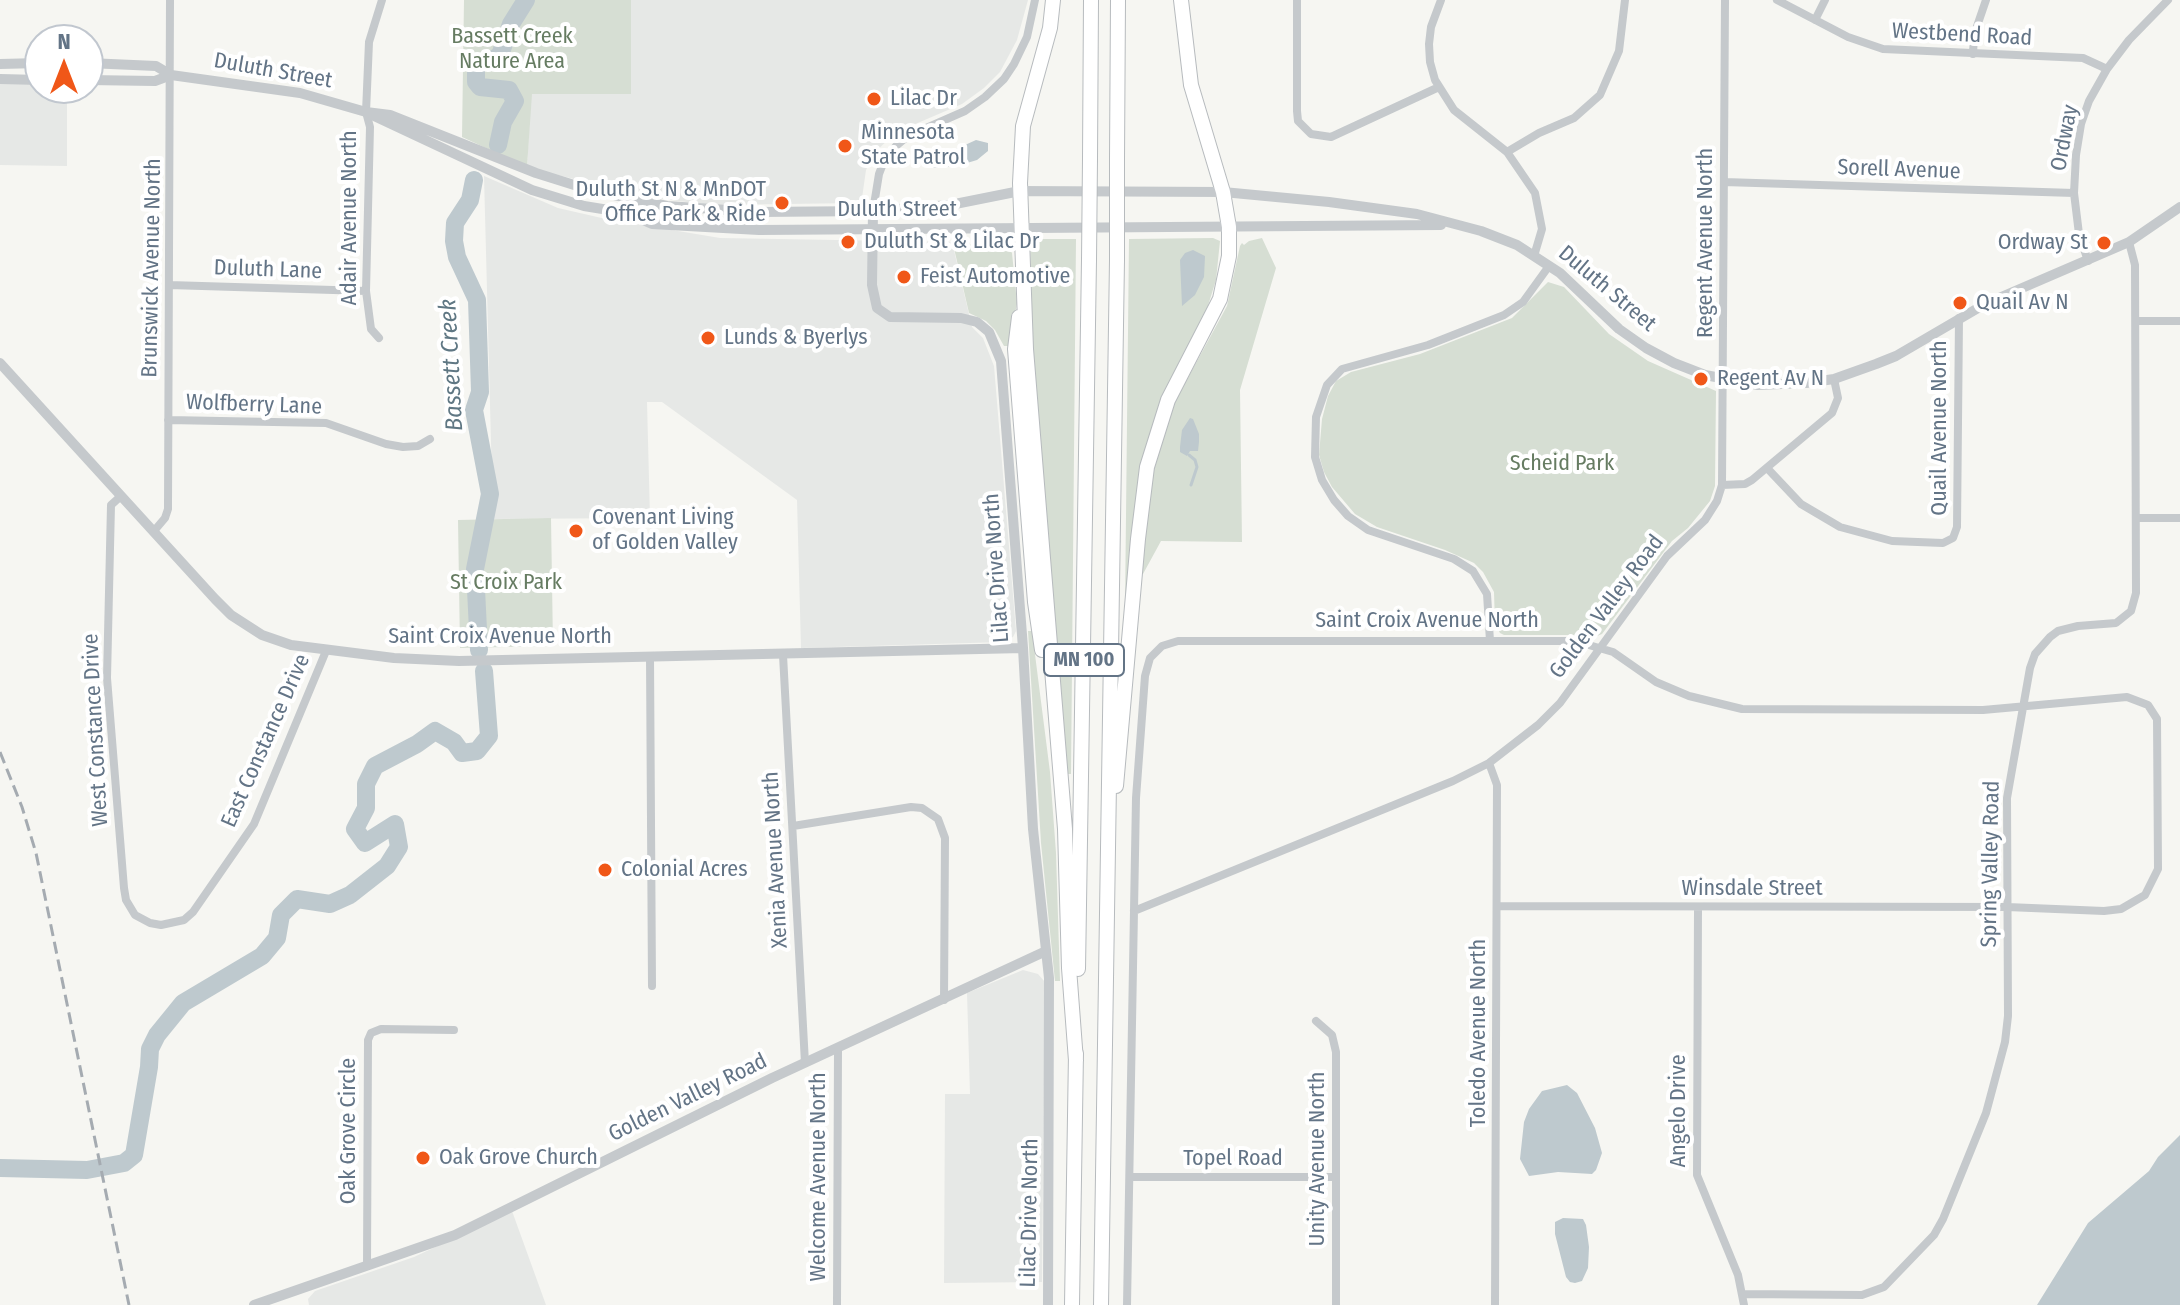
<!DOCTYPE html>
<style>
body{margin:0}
#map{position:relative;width:2180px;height:1305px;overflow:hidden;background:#f6f6f2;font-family:"Fira Sans Condensed",sans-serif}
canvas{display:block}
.north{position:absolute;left:24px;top:24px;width:80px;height:80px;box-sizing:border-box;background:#fff;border:2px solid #c1c7cf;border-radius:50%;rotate:0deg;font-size:22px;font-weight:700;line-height:32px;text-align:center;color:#637486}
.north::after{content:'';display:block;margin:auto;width:28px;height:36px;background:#f05718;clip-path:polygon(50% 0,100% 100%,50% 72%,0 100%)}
</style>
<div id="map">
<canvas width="2180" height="1305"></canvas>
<div class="north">N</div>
</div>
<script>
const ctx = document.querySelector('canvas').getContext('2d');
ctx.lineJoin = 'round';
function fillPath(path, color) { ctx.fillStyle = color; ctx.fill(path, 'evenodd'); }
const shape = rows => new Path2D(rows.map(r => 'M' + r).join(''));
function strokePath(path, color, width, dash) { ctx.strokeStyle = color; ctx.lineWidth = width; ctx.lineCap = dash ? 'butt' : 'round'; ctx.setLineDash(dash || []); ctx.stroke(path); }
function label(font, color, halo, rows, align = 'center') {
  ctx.font = font + ' "Fira Sans Condensed",sans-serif'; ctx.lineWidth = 8; ctx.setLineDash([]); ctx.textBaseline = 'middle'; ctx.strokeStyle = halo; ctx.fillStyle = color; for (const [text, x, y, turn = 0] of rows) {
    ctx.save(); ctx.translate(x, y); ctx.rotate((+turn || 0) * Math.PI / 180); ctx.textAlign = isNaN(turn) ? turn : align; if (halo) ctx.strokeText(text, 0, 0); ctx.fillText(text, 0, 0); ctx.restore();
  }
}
fillPath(shape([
 [631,0,1028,0,1017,40,1000,72,984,88,962,104,906,128,889,139,875,152,866,170,862,198,859,203,710,205,640,196,527,167,531,94,631,94],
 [0,83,40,84,40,88,67,88,67,166,0,165],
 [484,176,558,208,606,219,720,238,952,242,972,327,983,338,994,366,1016,631,1013,637,1003,642,801,648,797,500,662,402,647,402,650,518,493,519],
 [1023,970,1038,974,1045,982,1042,1282,944,1283,945,1094,970,1094,967,993],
 [512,1211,546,1305,309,1305,308,1299,315,1291,414,1257]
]), '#e6e8e6');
fillPath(shape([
 [464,0,631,0,631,94,532,94,527,167,462,137],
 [1213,238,1220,241,1216,280,1206,312,1164,400,1130,608,1125,607,1129,239],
 [1262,238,1276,268,1240,390,1242,542,1161,541,1143,574,1140,574,1147,493,1164,422,1227,306,1240,246,1242,243,1244,245,1249,241],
 [1030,239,1076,239,1071,774,1066,774,1034,384],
 [953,244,990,245,1007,251,1009,249,1012,253,1017,303,1009,346,1004,346,995,330,986,321,969,313],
 [1548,282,1564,287,1609,334,1648,361,1716,391,1715,486,1710,501,1688,528,1672,541,1602,634,1592,638,1567,635,1504,635,1500,633,1495,624,1494,592,1483,572,1474,563,1445,550,1377,527,1355,514,1332,487,1324,472,1319,455,1322,419,1328,396,1336,381,1351,372,1420,354,1512,318],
 [551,518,553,646,460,648,458,520],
 [1028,631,1032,631,1050,772,1056,853,1060,981,1055,981,1041,843]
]), '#d6ded3');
fillPath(shape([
 [976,140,988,143,988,151,977,160,957,166,928,168,923,164],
 [1193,250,1205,256,1204,277,1195,295,1182,306,1180,260,1185,253],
 [1190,418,1193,419,1199,434,1199,442,1198,451,1190,451,1187,456,1180,452,1180,447,1182,430],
 [1567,1085,1577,1093,1595,1128,1602,1153,1596,1170,1592,1174,1558,1172,1529,1176,1520,1159,1524,1122,1529,1109,1542,1091],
 [2180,1135,2180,1305,2037,1305,2088,1223,2149,1171,2158,1157],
 [1563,1218,1583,1219,1586,1225,1589,1247,1588,1268,1582,1281,1575,1283,1570,1282,1566,1277,1555,1234,1555,1222]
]), '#bec9ce');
strokePath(shape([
 [1189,455,1195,460,1197,467,1191,485]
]), '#bec9ce', 3);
strokePath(shape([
 [498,145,503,122,515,101,509,90,480,87,476,82,476,68,481,62,491,61,500,55,511,24,526,0],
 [474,180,470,200,455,223,454,241,457,257,477,300,480,392,474,410,490,494,475,569,479,650],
 [0,1168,87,1170,124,1163,134,1155,149,1067,150,1049,157,1035,183,1003,262,956,277,938,281,915,297,899,330,904,350,895,387,866,399,847,395,824,365,843,355,829,366,808,366,784,375,766,417,744,435,731,454,742,462,753,477,751,489,736,484,671]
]), '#bec9ce', 18);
const motorway = shape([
 [1053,0,1050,28,1023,126,1020,183,1026,349,1065,829,1069,968,1076,1061],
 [1090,159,1091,0],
 [1117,159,1118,0],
 [1019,317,1015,349,1035,602,1042,650],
 [1116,786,1138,539,1147,467,1168,400,1220,299,1229,256,1229,227,1223,192,1191,85,1181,0],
 [1078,969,1089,260],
 [1072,1305,1076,1053],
 [1101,1305,1117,260]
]);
strokePath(motorway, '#b7bbbe', 16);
strokePath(shape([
 [1297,0,1297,111,1298,121,1311,134,1331,137,1439,87],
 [1441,0,1431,27,1429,44,1430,62,1435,80,1454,110,1507,152,1535,193,1542,229,1534,256],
 [1777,0,1848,37,1883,49,2083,58,2107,69],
 [1815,20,1825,0],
 [1973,54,1974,35,1986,0],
 [1507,152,1539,133,1574,118,1600,95,1619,51,1625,0],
 [1724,182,2074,193],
 [873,211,879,174,884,161,896,146,908,136,965,111,985,97,1004,79,1014,64,1027,37,1035,0],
 [2088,261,2079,234,2074,193,2076,155,2081,124,2089,101,2107,69,2129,40,2168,0],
 [169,285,366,291],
 [2136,321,2180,321],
 [379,338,371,329,366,291,370,127,366,112,369,42,382,0],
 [168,420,326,423,386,444,403,447,418,446,430,439],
 [1767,468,1801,504,1840,527,1892,541,1943,543,1953,538,1957,527,1959,318],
 [1722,485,1725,0],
 [121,496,111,505,107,678,124,888,126,900,135,915,150,923,161,925,184,920,193,912,254,824,326,651],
 [2136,518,2180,518],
 [154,531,165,518,168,509,170,0],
 [1490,641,1487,594,1473,571,1454,559,1368,530,1348,516,1334,500,1322,480,1315,457,1316,417,1327,385,1342,369,1428,345,1504,315,1523,302,1549,266],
 [783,655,805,1063],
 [650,657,652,986],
 [1489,763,1497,785,1495,1305],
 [793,826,911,807,922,808,938,819,945,838,944,1000],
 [1698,907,1697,1175,1738,1275,1744,1305],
 [1134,911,1453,781,1489,763,1538,725,1560,703,1667,556,1705,520,1717,501,1722,485,1745,484,1752,480,1832,413,1838,398,1834,379],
 [1316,1021,1332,1035,1336,1052,1336,1305],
 [1130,1177,1336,1177],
 [367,1266,368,1040,371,1033,381,1029,454,1030],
 [1744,1294,1862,1295,1884,1287,1934,1235,1943,1219,1986,1113,2005,1042,2008,1016,2007,798,2030,668,2035,654,2050,637,2058,631,2078,626,2116,623,2131,611,2136,593,2135,265,2129,242],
 [837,1305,838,1049],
 [1127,1305,1136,798,1145,676,1150,658,1162,646,1178,641,1575,641,1613,652,1656,682,1689,696,1742,709,1983,710,2127,697,2148,705,2157,719,2158,869,2145,895,2121,909,2104,911,2007,907,1497,906]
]), '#c5c9cc', 8);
strokePath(shape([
 [88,63,156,66,171,75,300,93,366,112,390,115,536,173,590,190,667,206,758,212,873,211,950,205,1020,191,1223,192,1329,202,1417,214,1481,231,1517,245,1560,273,1619,329,1646,348,1674,363,1705,375,1758,385,1806,383,1834,379,1876,364,1896,356,1985,304,2129,242,2180,207],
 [0,64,40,63],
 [0,79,40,80],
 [88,80,155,81,171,75],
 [372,115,532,190,584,206,627,213,652,224,759,230,1441,225],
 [873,211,872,285,877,308,890,317,961,318,977,322,989,332,1001,361,1023,648,1033,829,1049,978,1048,1305],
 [0,363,215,599,231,615,262,635,291,645,394,658,459,661,1023,648],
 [254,1305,455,1235,772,1078,1046,951]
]), '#c5c9cc', 10);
strokePath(motorway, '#fff', 14);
strokePath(shape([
 [0,752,22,807,36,853,129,1305]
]), '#a5abb1', 3, [12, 6]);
const motorwayBridge = shape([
 [1089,260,1090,159],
 [1117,260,1117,159]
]);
strokePath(motorwayBridge, '#b7bbbe', 16, []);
strokePath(motorwayBridge, '#fff', 14);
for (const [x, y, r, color] of [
 [874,99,8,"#f05718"],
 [845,146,8,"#f05718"],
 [782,203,8,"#f05718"],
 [848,242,8,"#f05718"],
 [2104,243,8,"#f05718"],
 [904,277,8,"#f05718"],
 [1960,303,8,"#f05718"],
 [708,338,8,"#f05718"],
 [1701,379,8,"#f05718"],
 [576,531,8,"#f05718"],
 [605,870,8,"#f05718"],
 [423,1158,8,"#f05718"]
]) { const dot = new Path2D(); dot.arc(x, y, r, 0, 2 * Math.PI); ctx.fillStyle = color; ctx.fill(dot); strokePath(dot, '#fff', 3); }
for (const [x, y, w] of [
 [1084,660,80]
]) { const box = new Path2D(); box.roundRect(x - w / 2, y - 16, w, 32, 6); ctx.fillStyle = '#fff'; ctx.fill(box); strokePath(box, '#637486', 2); }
label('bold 20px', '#637486', null, [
 ["MN 100",1084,660]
]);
label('22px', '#637486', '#fff', [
 ["Westbend Road",1962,35,3],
 ["Duluth Street",273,71,10],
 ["Ordway",2065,138,-79],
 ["Sorell Avenue",1899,170,2],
 ["Duluth Street",897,210],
 ["Adair Avenue North",350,218,-90],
 ["Regent Avenue North",1706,243,-90],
 ["Brunswick Avenue North",152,268,-89],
 ["Duluth Lane",268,270,2],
 ["Duluth Street",1607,289,40],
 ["Wolfberry Lane",254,405,2],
 ["Quail Avenue North",1940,428,-90],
 ["Lilac Drive North",997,568,-94],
 ["Golden Valley Road",1607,607,-53],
 ["Saint Croix Avenue North",1427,621],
 ["Saint Croix Avenue North",500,637],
 ["West Constance Drive",96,730,-93],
 ["East Constance Drive",266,741,-66],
 ["Xenia Avenue North",776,860,-93],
 ["Spring Valley Road",1991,864,-89],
 ["Winsdale Street",1752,889],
 ["Toledo Avenue North",1479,1033,-90],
 ["Golden Valley Road",688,1098,-26],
 ["Angelo Drive",1679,1111,-90],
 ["Oak Grove Circle",349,1131,-90],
 ["Topel Road",1233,1159],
 ["Unity Avenue North",1318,1159,-90],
 ["Welcome Avenue North",819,1177,-90],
 ["Lilac Drive North",1030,1213,-89]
]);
label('22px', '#667c62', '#fff', [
 ["Bassett Creek",512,37],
 ["Nature Area",512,62],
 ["Scheid Park",1562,464],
 ["St Croix Park",506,583]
]);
label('22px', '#637486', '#fff', [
 ["Lilac Dr",890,99],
 ["Minnesota",861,133],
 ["State Patrol",861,158],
 ["Duluth St N & MnDOT",766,190,"right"],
 ["Office Park & Ride",766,215,"right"],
 ["Duluth St & Lilac Dr",864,242],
 ["Ordway St",2088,243,"right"],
 ["Feist Automotive",920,277],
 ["Quail Av N",1976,303],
 ["Lunds & Byerlys",724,338],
 ["Regent Av N",1717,379],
 ["Covenant Living",592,518],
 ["of Golden Valley",592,543],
 ["Colonial Acres",621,870],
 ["Oak Grove Church",439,1158]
], 'left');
label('italic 24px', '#5f7783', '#fff', [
 ["Bassett Creek",452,365,-93]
]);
</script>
